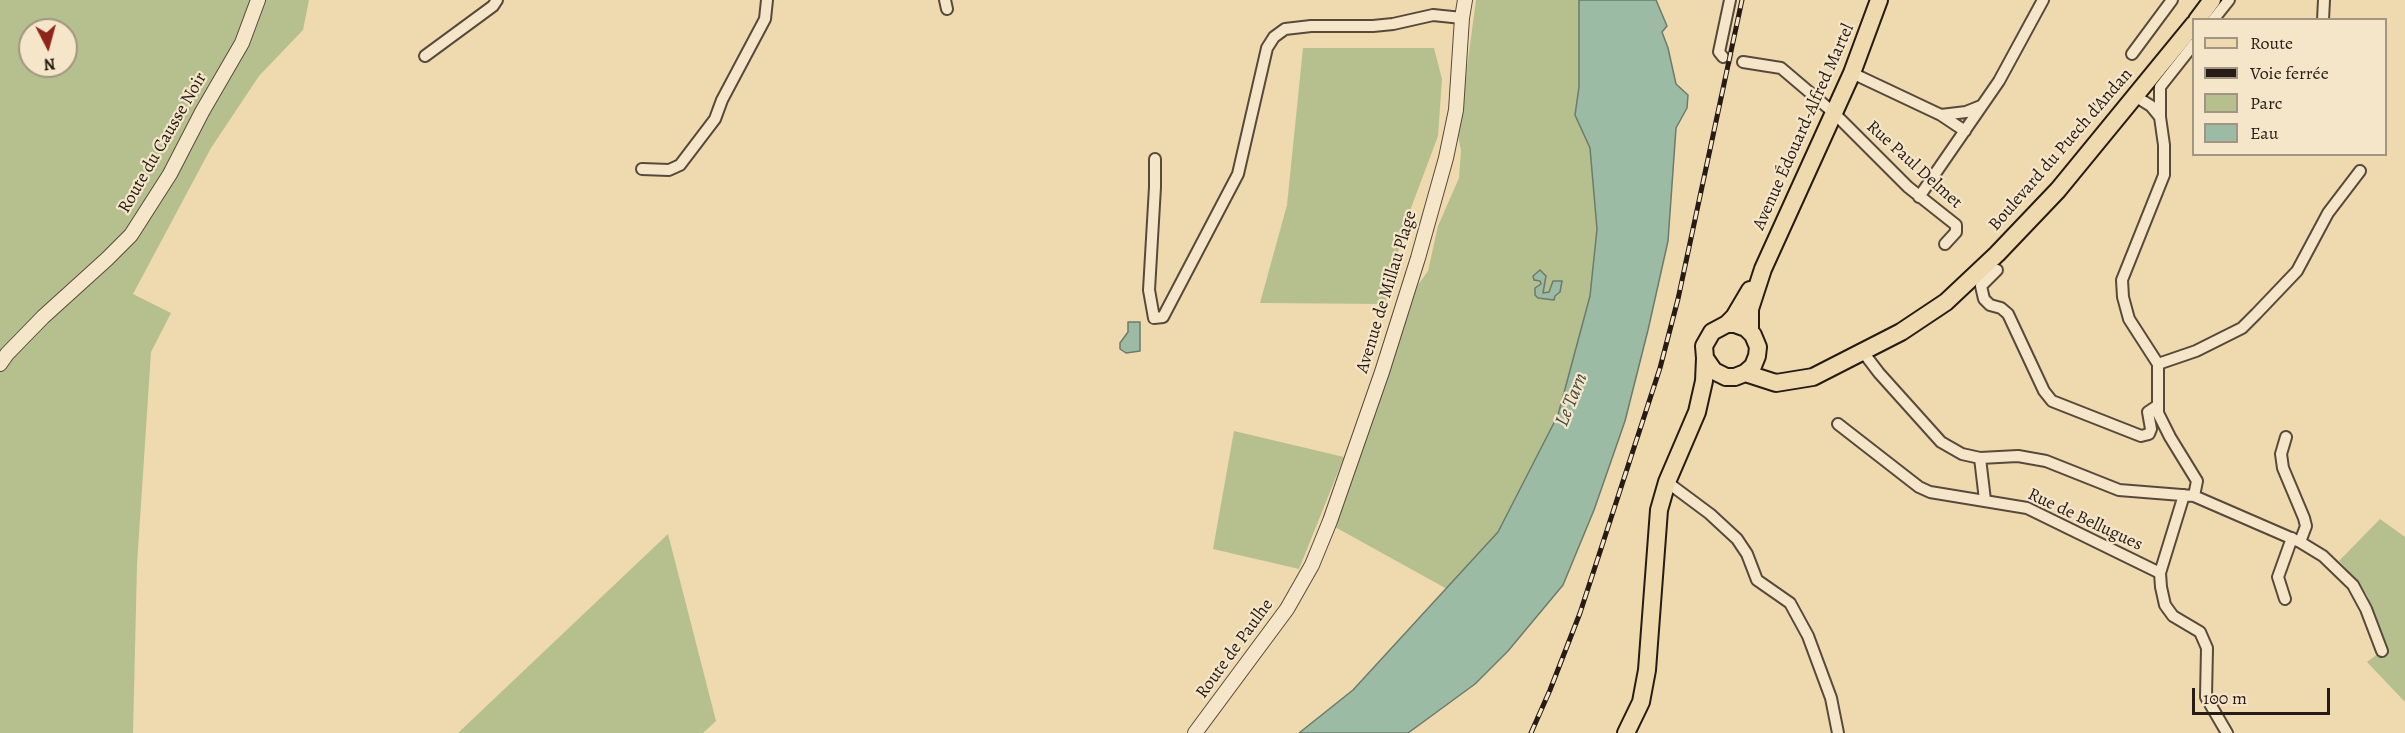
<!DOCTYPE html>
<meta charset="utf-8">
<style>
body{margin:0}
#map{position:relative;width:2405px;height:733px;overflow:hidden;background:#efd9ae;font-family:Alegreya,serif}
canvas{display:block}
.legend{position:absolute;left:2192px;top:18px;width:195px;height:138px;box-sizing:border-box;background:#f5e6ca;border:2px solid #a29582;margin:0;padding:8px 10px;list-style:none;font-size:18px;color:#261b15}
.legend li{display:flex;align-items:center;gap:12px;height:30px}
.legend b{width:30px;border:2px solid #a29582}
.north{position:absolute;left:18px;top:18px;width:60px;height:60px;box-sizing:border-box;background:#f5e6ca;border:2px solid #a29582;border-radius:50%;rotate:174deg;font-size:16px;font-weight:700;line-height:24px;text-align:center;color:#261b15}
.north::after{content:'';display:block;margin:auto;width:21px;height:27px;background:#8f2418;clip-path:polygon(50% 0,100% 100%,50% 72%,0 100%)}
.scale{position:absolute;left:2192px;top:688px;width:138px;height:27px;box-sizing:border-box;border:3px solid #261b15;border-top:0;padding-left:8px;font-size:18px;line-height:21px;white-space:nowrap;color:#261b15;-webkit-text-stroke:4px #f5e6ca;paint-order:stroke}
</style>
<div id="map">
<canvas width="2405" height="733"></canvas>
<ul class="legend">
<li><b style="height:8px;background:#efd9ae"></b>Route</li>
<li><b style="height:8px;background:#261b15"></b>Voie ferrée</li>
<li><b style="height:16px;background:#b5c08e"></b>Parc</li>
<li><b style="height:16px;background:#9bbba5"></b>Eau</li>
</ul>
<div class="north">N</div>
<div class="scale">100 m</div>
</div>
<script>
const ctx = document.querySelector('canvas').getContext('2d');
ctx.lineJoin = 'round';
function fillPath(path, color) { ctx.fillStyle = color; ctx.fill(path, 'evenodd'); }
const shape = rows => new Path2D(rows.map(r => 'M' + r).join(''));
function strokePath(path, color, width, dash) { ctx.strokeStyle = color; ctx.lineWidth = width; ctx.lineCap = dash ? 'butt' : 'round'; ctx.setLineDash(dash || []); ctx.stroke(path); }
function label(font, color, halo, rows, align = 'center') {
  ctx.font = font + ' Alegreya,serif'; ctx.lineWidth = 4.5; ctx.setLineDash([]); ctx.textBaseline = 'middle'; ctx.strokeStyle = halo; ctx.fillStyle = color; for (const [text, x, y, turn = 0] of rows) {
    ctx.save(); ctx.translate(x, y); ctx.rotate((+turn || 0) * Math.PI / 180); ctx.textAlign = isNaN(turn) ? turn : align; if (halo) ctx.strokeText(text, 0, 0); ctx.fillText(text, 0, 0); ctx.restore();
  }
}
fillPath(shape([
 [0,0,309,0,303,30,259,76,211,148,133,294,171,313,151,352,137,565,133,733,0,733],
 [30,30,66,30,66,66,30,66],
 [1476,0,1579,0,1579,87,1575,115,1590,148,1597,229,1590,296,1558,415,1498,532,1447,589,1335,527,1418,285,1428,271,1438,226,1459,178,1461,151,1458,135],
 [1303,48,1434,48,1442,79,1438,136,1405,224,1385,304,1260,303,1287,205],
 [1234,431,1344,457,1299,569,1213,549],
 [2380,519,2405,537,2405,702,2367,662,2387,647,2367,595,2353,576,2339,561],
 [668,534,716,721,703,733,458,733]
]), '#b5c08e');
const water = shape([
 [1579,0,1656,0,1667,26,1662,32,1668,48,1676,84,1688,95,1687,108,1676,128,1668,241,1648,330,1625,421,1594,510,1563,585,1508,651,1475,684,1408,733,1299,733,1353,690,1498,532,1558,415,1590,296,1597,229,1590,148,1575,115,1579,87,1579,0],
 [1540,270,1546,276,1543,293,1549,292,1553,281,1562,281,1560,292,1555,296,1554,300,1538,298,1535,295,1535,288,1541,284,1540,281,1534,280,1533,276,1540,270],
 [1128,322,1140,322,1140,351,1126,353,1120,349,1120,343,1128,332,1128,322]
]);
fillPath(water, '#9bbba5');
strokePath(water, '#6c7b6b', 1.5);
strokePath(shape([
 [1723,57,1743,62]
]), '#c7b38f', 10, [10, 5]);
const minor = shape([
 [945,0,947,9],
 [2213,20,2229,0],
 [2323,20,2324,0],
 [2132,54,2172,0],
 [425,56,493,6,497,0],
 [1723,57,1719,52,1730,0],
 [1743,62,1781,68,1834,113,1908,187,1956,225,1956,232,1945,244],
 [1852,73,1941,115,1965,131],
 [2135,96,2151,106,2160,117,2164,145,2164,175,2122,280,2123,297,2129,319,2158,364,2158,413,2170,437,2197,481,2194,496],
 [1941,115,1966,112,1981,106],
 [2160,117,2160,87,2194,44],
 [1155,159,1155,187,1149,290,1154,318,1163,317,1238,174,1267,48,1274,37,1285,29,1311,26,1373,26,1393,24,1433,15,1462,18],
 [642,169,669,170,680,165,715,119,722,100,765,19,767,0],
 [1919,197,1999,81,2043,0],
 [1997,270,1981,286,1984,299,1990,305,2001,308,2008,314,2044,391,2052,401,2141,436,2149,434,2151,429,2148,412,2157,406],
 [1863,352,1879,373,1941,442,1962,454,1980,458,2018,456,2046,461,2119,490,2194,496,2300,542,2323,556,2353,585,2366,609,2382,651],
 [2158,364,2196,351,2242,328,2256,314,2297,271,2328,213,2360,171],
 [1838,424,1919,487,1930,492,2027,508,2160,573],
 [2286,437,2281,454,2283,468,2304,518,2306,526,2300,542],
 [1980,458,1985,500],
 [1667,482,1710,514,1737,539,1747,554,1757,580,1790,603,1808,636,1831,698,1838,733],
 [2184,495,2160,573,2161,587,2165,605,2173,616,2200,632,2207,648,2206,697,2227,733],
 [2285,599,2278,577,2292,538]
]);
const tertiary = shape([
 [0,364,7,354,43,317,107,259,131,235,170,174,202,112,242,43,258,0],
 [1195,733,1287,609,1312,565,1330,521,1382,372,1418,258,1446,158,1456,110,1462,18,1465,0]
]);
const primary = shape([
 [2197,20,2212,0],
 [1727,324,1735,324,1746,328,1753,335,1758,347,1757,356,1753,366,1745,373,1735,377,1726,377,1714,371,1705,358,1704,346,1712,332,1727,324,1734,317,1750,290],
 [1750,331,1750,309,1763,269,1852,73,1879,0],
 [1745,373,1776,383,1813,377,1901,332,1946,302,1997,254,2058,190,2194,24],
 [1626,733,1641,702,1647,670,1659,510,1667,482,1697,412,1704,381,1705,358]
]);
strokePath(minor, '#584a3b', 14);
strokePath(tertiary, '#584a3b', 16);
strokePath(primary, '#261b15', 20);
strokePath(minor, '#f5e6ca', 10);
strokePath(tertiary, '#f5e6ca', 14);
strokePath(primary, '#efd9ae', 16);
const rail = shape([
 [1531,733,1550,690,1580,613,1660,368,1678,299,1742,0]
]);
strokePath(rail, '#261b15', 5);
strokePath(rail, '#f5e6ca', 3, [9]);
label('18px', '#261b15', '#f5e6ca', [
 ["Avenue Édouard-Alfred Martel",1804,127,-66],
 ["Route du Causse Noir",163,143,-60],
 ["Boulevard du Puech d'Andan",2061,150,-49],
 ["Rue Paul Delmet",1914,165,42],
 ["Avenue de Millau Plage",1387,292,-73],
 ["Rue de Bellugues",2085,520,25],
 ["Route de Paulhe",1235,649,-54]
]);
label('italic 20px', '#494b40', '#f5e6ca', [
 ["Le Tarn",1572,400,-68]
]);
</script>
